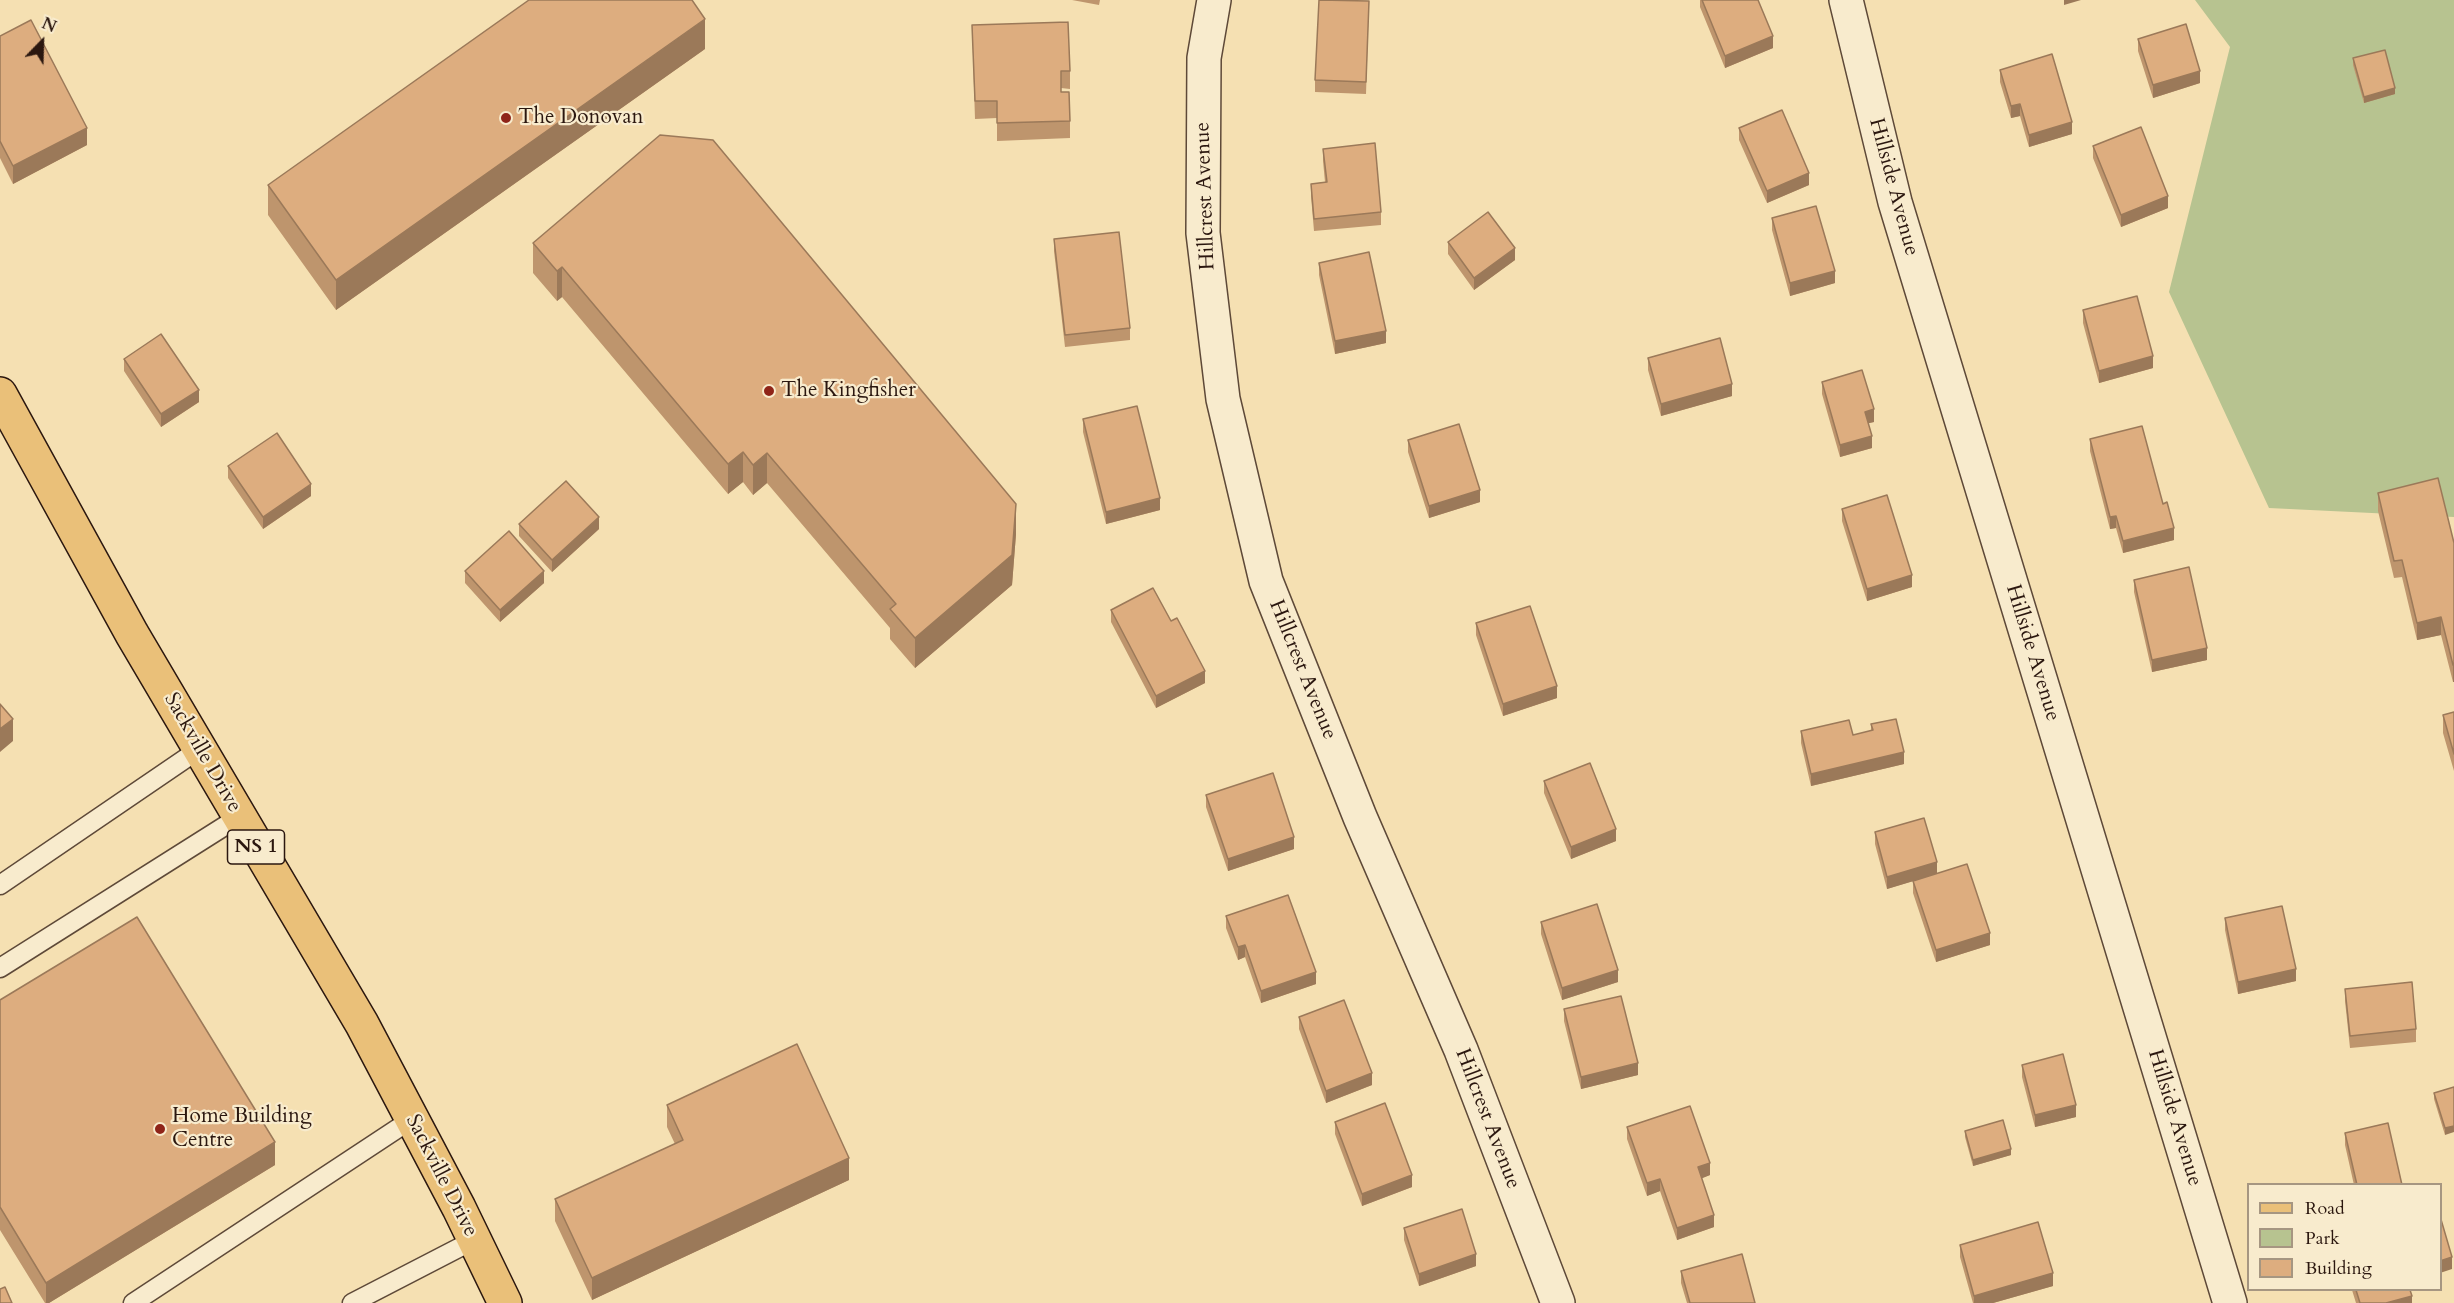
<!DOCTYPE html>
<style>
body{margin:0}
#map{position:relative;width:2454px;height:1303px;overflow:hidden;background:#f5e0b2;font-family:Cardo,serif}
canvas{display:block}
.legend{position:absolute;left:2247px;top:1183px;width:195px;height:108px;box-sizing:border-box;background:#f8ebcd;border:2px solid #a69681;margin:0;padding:8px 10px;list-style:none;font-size:18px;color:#2b170f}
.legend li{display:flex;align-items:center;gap:12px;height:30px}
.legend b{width:30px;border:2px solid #a69681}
.north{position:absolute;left:12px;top:12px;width:60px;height:60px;-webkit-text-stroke:4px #f8ebcd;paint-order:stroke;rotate:23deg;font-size:16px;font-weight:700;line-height:24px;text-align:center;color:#2b170f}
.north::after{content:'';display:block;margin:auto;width:21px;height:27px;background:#2b170f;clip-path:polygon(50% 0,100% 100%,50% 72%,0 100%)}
</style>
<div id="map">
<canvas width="2454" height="1303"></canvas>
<ul class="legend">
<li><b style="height:8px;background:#eac079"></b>Road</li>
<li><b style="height:16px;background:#b7c390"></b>Park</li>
<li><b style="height:16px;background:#ddad7f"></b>Building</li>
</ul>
<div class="north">N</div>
</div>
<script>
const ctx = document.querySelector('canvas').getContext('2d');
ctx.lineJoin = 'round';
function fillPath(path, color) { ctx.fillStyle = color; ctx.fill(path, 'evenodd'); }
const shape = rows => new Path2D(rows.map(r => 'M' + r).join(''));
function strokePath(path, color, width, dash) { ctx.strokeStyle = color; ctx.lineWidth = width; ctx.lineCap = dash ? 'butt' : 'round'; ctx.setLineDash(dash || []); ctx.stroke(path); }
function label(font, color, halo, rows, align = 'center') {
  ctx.font = font + ' Cardo,serif'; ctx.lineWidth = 4.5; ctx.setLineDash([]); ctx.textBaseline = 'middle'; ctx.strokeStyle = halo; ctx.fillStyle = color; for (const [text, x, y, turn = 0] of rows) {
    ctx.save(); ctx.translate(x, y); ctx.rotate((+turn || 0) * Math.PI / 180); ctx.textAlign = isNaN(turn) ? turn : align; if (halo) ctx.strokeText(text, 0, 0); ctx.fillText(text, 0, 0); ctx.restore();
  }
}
fillPath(shape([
 [2195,0,2454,0,2454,517,2269,508,2169,292,2230,47]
]), '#b7c390');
const lane = shape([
 [0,885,201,748],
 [0,968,239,817],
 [133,1303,412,1119],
 [352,1303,474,1240]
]);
const street = shape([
 [1214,0,1204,58,1203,233,1223,399,1266,581,1360,817,1461,1050,1558,1303],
 [1846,0,1895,202,2230,1303]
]);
const primary = shape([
 [0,394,132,634,362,1024,459,1208,505,1303]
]);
strokePath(lane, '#5e4938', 21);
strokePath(street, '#5e4938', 36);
strokePath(primary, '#2b170f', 36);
strokePath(lane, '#f8ebcd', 18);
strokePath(street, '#f8ebcd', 33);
strokePath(primary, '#eac079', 33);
fillPath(shape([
 [1072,0,1100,0,1099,5],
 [1700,0,1758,0,1773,48,1725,68,1700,7],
 [1369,1,1366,94,1315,92,1315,80],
 [972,25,1070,71,1070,89,1061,88,1061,92,1070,121,1070,138,997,141,997,118,975,119],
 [0,36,87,145,13,184,0,158],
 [2138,39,2200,83,2153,98,2138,51],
 [705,49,336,310,268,215,268,185],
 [2353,58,2395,94,2364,103,2353,65],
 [2000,70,2072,134,2029,147,2020,116,2011,118,2000,82],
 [1739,128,1809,185,1767,203,1739,140],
 [2093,146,2168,208,2121,227,2093,158],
 [1323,149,1381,212,1381,225,1314,231,1311,196,1311,184,1325,182,1323,161],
 [1772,218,1835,283,1790,296,1772,230],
 [1054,239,1130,328,1130,340,1065,347,1054,251],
 [1448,242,1515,260,1474,290,1448,254],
 [533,243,1016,534,1012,585,915,668,890,639,890,628,767,483,753,495,743,482,728,494,562,297,557,301,533,273],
 [1319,263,1386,343,1335,354,1319,275],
 [2083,310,2153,368,2099,383,2083,323],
 [1648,358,1732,396,1661,416,1648,370],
 [124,359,199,402,161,427,124,371],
 [1822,382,1874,422,1868,423,1872,448,1840,457,1822,394],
 [1083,419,1160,510,1106,524,1083,432],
 [2090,439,2163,504,2174,540,2123,553,2116,528,2110,529,2090,451],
 [1408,440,1480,502,1429,518,1408,452],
 [228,466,311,496,263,529,228,478],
 [2378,493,2454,543,2453,682,2441,635,2417,640,2402,577,2394,578,2378,511],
 [1842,509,1912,587,1867,601,1842,521],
 [519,524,599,529,552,572,519,536],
 [465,571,544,583,500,622,465,583],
 [2134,580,2207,660,2152,672,2134,592],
 [1111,610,1171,621,1205,683,1156,708,1111,622],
 [1476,623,1557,698,1503,716,1476,635],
 [2454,712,2454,771,2443,733,2443,715],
 [1871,724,1904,764,1811,786,1801,743,1801,731,1853,735,1871,731],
 [1544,781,1616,841,1571,859,1544,793],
 [1206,795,1294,849,1228,871,1206,807],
 [1875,832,1937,873,1990,945,1936,962,1913,893,1913,881,1887,889,1875,844],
 [1226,916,1316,984,1261,1003,1245,957,1238,960,1226,928],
 [2225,918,2296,981,2238,994,2225,930],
 [1541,922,1618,982,1562,1000,1541,934],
 [2345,989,2416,1029,2416,1042,2350,1048,2345,1001],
 [0,1000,275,1165,49,1303,45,1303,0,1230],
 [1564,1009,1638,1075,1581,1089,1564,1021],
 [1299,1017,1372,1085,1326,1103,1299,1029],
 [2022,1065,2076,1117,2035,1127,2022,1077],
 [2454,1087,2445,1135,2434,1099,2434,1093],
 [667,1105,849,1180,592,1300,555,1221,555,1199,675,1144,667,1127],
 [1335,1122,1412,1187,1362,1206,1335,1134],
 [1627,1127,1710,1175,1701,1178,1714,1227,1677,1240,1660,1191,1647,1196,1627,1139],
 [1965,1131,2011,1155,1973,1166,1965,1137],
 [2345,1133,2402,1185,2354,1185,2345,1145],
 [1404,1228,1476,1266,1419,1286,1404,1240],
 [1960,1245,2053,1286,1993,1303,1973,1303,1960,1257],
 [1681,1271,1755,1303,1687,1303,1681,1283],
 [2352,1290,2410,1290,2412,1303,2356,1303]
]), '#be956d');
fillPath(shape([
 [2064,0,2081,0,2064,5],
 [705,19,705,49,336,310,336,280],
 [1773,36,1773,48,1725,68,1725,56],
 [2200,71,2200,83,2153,98,2153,85],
 [2395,88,2395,94,2364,103,2364,97],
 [2020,104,2020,116,2011,118,2011,106],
 [2072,122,2072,134,2029,147,2029,135],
 [87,128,87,145,13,184,13,166],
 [1809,173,1809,185,1767,203,1767,191],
 [2168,196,2168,208,2121,227,2121,215],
 [1515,248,1515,260,1474,290,1474,278],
 [562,267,562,297,557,301,557,271],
 [1835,271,1835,283,1790,296,1790,283],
 [1386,331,1386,343,1335,354,1335,341],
 [2153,356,2153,368,2099,383,2099,371],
 [1732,384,1732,396,1661,416,1661,404],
 [199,390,199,402,161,427,161,414],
 [1874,409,1874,422,1865,424,1865,412],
 [1872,436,1872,448,1840,457,1840,445],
 [743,452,743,482,728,494,728,464],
 [767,453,767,483,753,495,753,465],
 [311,484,311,496,263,529,263,517],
 [1480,490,1480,502,1429,518,1429,506],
 [1160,498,1160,510,1106,524,1106,512],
 [1016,504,1016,534,1012,585,915,668,915,638],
 [2116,516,2116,528,2110,529,2110,517],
 [599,517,599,529,552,572,552,560],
 [2174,528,2174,540,2123,553,2123,541],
 [544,571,544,583,500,622,500,610],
 [1912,575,1912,587,1867,601,1867,589],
 [2441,617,2441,635,2417,640,2417,623],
 [2207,648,2207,660,2152,672,2152,660],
 [2453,665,2454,665,2454,682,2453,682],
 [1205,671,1205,683,1156,708,1156,696],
 [1557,686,1557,698,1503,716,1503,704],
 [13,719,13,741,0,752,0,729],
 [1904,752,1904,764,1811,786,1811,774],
 [1616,829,1616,841,1571,859,1571,847],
 [1294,837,1294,849,1228,871,1228,859],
 [1937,862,1937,874,1887,889,1887,877],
 [1990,933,1990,945,1936,962,1936,950],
 [1245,945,1245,957,1238,960,1238,947],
 [2296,969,2296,981,2238,994,2238,982],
 [1618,970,1618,982,1562,1000,1562,988],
 [1316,972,1316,984,1261,1003,1261,991],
 [1638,1063,1638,1075,1581,1089,1581,1077],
 [1372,1073,1372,1085,1326,1103,1326,1091],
 [2076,1105,2076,1117,2035,1127,2035,1115],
 [2454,1126,2454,1132,2445,1135,2445,1128],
 [275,1142,275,1165,49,1303,46,1303,46,1283],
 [2011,1149,2011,1155,1973,1166,1973,1160],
 [849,1158,849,1180,592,1300,592,1278],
 [1710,1163,1710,1175,1698,1180,1698,1167],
 [1412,1175,1412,1187,1362,1206,1362,1194],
 [1660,1179,1660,1191,1647,1196,1647,1183],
 [1714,1215,1714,1227,1677,1240,1677,1228],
 [1476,1254,1476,1266,1419,1286,1419,1274],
 [2452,1257,2452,1269,2440,1273,2440,1261],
 [2053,1273,2053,1286,1993,1303,1974,1303,1974,1296],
 [2412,1296,2412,1303,2386,1303]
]), '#9b7959');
const building = shape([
 [529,0,692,0,705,19,336,280,268,185,529,0],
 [1319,0,1369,1,1366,82,1315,80,1319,0],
 [1702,0,1758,0,1773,36,1725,56,1702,0],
 [31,20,87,128,13,166,0,141,0,36,31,20],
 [1068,22,1070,71,1061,71,1061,92,1069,92,1070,121,997,123,997,101,975,101,972,25,1068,22],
 [2186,24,2200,71,2153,85,2138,39,2186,24],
 [2385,50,2395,88,2364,97,2353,58,2385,50],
 [2052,54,2072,122,2029,135,2020,104,2011,106,2000,70,2052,54],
 [1782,110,1809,173,1767,191,1739,128,1782,110],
 [2141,127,2168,196,2121,215,2093,146,2141,127],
 [660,135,713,140,1016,504,1012,555,915,638,890,609,896,604,767,453,753,465,743,452,728,464,562,267,557,271,533,243,660,135],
 [1375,143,1381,212,1314,219,1311,184,1327,182,1323,149,1375,143],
 [1816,206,1835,271,1790,283,1772,218,1816,206],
 [1488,212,1515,248,1474,278,1448,242,1488,212],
 [1119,232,1130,328,1065,335,1054,239,1119,232],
 [1369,252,1386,331,1335,341,1319,263,1369,252],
 [2137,296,2153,356,2099,371,2083,310,2137,296],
 [161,334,199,390,161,414,124,359,161,334],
 [1720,338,1732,384,1661,404,1648,358,1720,338],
 [1862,370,1874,409,1865,412,1872,436,1840,445,1822,382,1862,370],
 [1137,406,1160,498,1106,512,1083,419,1137,406],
 [1459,424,1480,490,1429,506,1408,440,1459,424],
 [2142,426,2163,504,2167,502,2174,528,2123,541,2116,516,2110,517,2090,439,2142,426],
 [277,433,311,484,263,517,228,466,277,433],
 [2438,478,2454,543,2454,665,2453,665,2441,617,2417,623,2402,560,2394,561,2378,493,2438,478],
 [566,481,599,517,552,560,519,524,566,481],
 [1887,495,1912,575,1867,589,1842,509,1887,495],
 [509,531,544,571,500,610,465,571,509,531],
 [2189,567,2207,648,2152,660,2134,580,2189,567],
 [1153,588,1171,621,1177,618,1205,671,1156,696,1111,610,1153,588],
 [1530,606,1557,686,1503,704,1476,623,1530,606],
 [0,704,13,719,0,729,0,704],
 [2454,712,2454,754,2443,715,2454,712],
 [1896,719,1904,752,1811,774,1801,731,1849,720,1853,735,1873,730,1871,724,1896,719],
 [1590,763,1616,829,1571,847,1544,781,1590,763],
 [1273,773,1294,837,1228,859,1206,795,1273,773],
 [1924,818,1937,862,1887,877,1875,832,1924,818],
 [1967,864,1990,933,1936,950,1913,881,1967,864],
 [1288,895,1316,972,1261,991,1245,945,1238,947,1226,916,1288,895],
 [1597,904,1618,970,1562,988,1541,922,1597,904],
 [2282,906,2296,969,2238,982,2225,918,2282,906],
 [137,917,275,1142,46,1283,0,1207,0,1000,137,917],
 [2412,982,2416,1029,2350,1036,2345,989,2412,982],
 [1621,996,1638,1063,1581,1077,1564,1009,1621,996],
 [1344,1000,1372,1073,1326,1091,1299,1017,1344,1000],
 [797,1044,849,1158,592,1278,555,1199,683,1140,667,1105,797,1044],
 [2063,1054,2076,1105,2035,1115,2022,1065,2063,1054],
 [2454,1087,2454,1126,2445,1128,2434,1093,2454,1087],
 [1385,1103,1412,1175,1362,1194,1335,1122,1385,1103],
 [1690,1106,1710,1163,1698,1167,1714,1215,1677,1228,1660,1179,1647,1183,1627,1127,1690,1106],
 [2003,1120,2011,1149,1973,1160,1965,1131,2003,1120],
 [2388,1123,2402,1185,2357,1185,2345,1133,2388,1123],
 [1462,1209,1476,1254,1419,1274,1404,1228,1462,1209],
 [2440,1216,2452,1257,2440,1261,2440,1216],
 [2038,1222,2053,1273,1974,1296,1960,1245,2038,1222],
 [1742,1254,1755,1303,1690,1303,1681,1271,1742,1254],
 [5,1287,12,1303,0,1303,0,1289,5,1287],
 [2356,1290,2410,1290,2412,1296,2386,1303,2360,1303,2356,1290]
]);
fillPath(building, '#ddad7f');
strokePath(building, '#9b7959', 1.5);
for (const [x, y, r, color] of [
 [506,118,6,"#8f2418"],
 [769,391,6,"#8f2418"],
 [160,1129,6,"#8f2418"]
]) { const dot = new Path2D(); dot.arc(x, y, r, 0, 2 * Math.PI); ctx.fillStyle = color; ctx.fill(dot); strokePath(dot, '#f8ebcd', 2); }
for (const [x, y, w] of [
 [256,847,57]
]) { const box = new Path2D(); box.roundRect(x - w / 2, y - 17, w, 34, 4.5); ctx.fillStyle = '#f8ebcd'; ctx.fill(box); strokePath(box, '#2b170f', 1.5); }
label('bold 20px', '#2b170f', null, [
 ["NS 1",256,847]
]);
label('21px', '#2b170f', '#f8ebcd', [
 ["The Donovan",518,118],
 ["The Kingfisher",781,391],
 ["Home Building",172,1117],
 ["Centre",172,1141]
], 'left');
label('21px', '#2b170f', '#f8ebcd', [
 ["Hillside Avenue",1893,187,75],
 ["Hillcrest Avenue",1206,196,-92],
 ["Hillside Avenue",2032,653,73],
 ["Hillcrest Avenue",1302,670,68],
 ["Sackville Drive",202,753,60],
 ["Hillside Avenue",2174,1118,73],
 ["Hillcrest Avenue",1487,1119,69],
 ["Sackville Drive",441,1176,63]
]);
</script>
